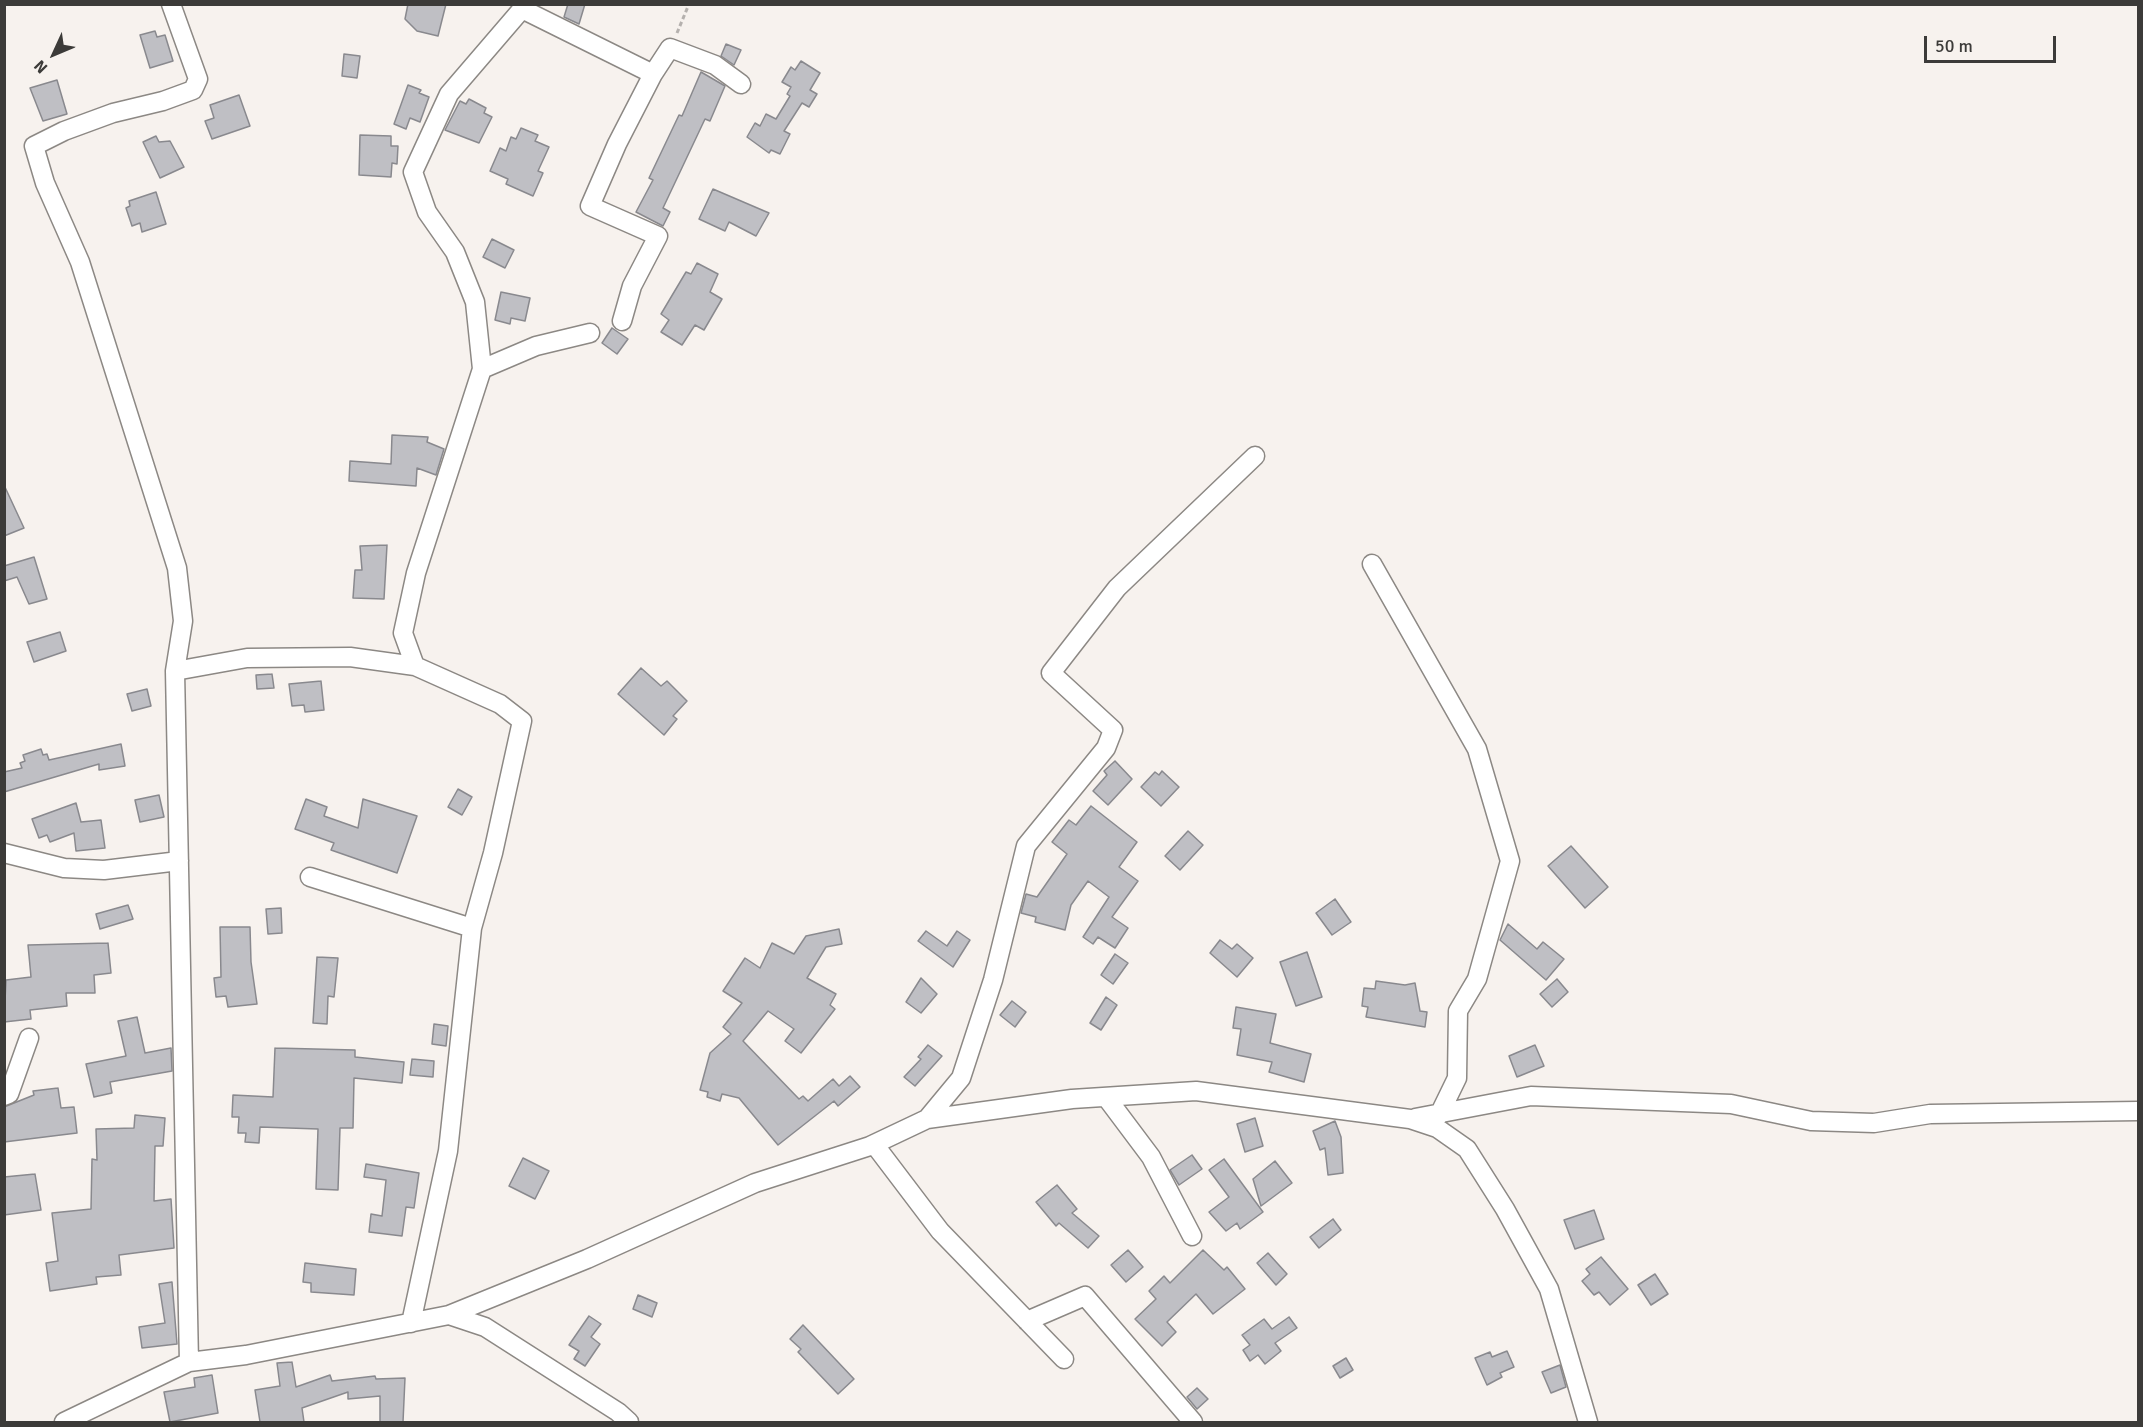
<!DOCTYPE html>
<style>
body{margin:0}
#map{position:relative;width:2143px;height:1427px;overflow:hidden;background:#f7f2ee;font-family:Signika,sans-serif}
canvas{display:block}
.frame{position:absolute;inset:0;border:6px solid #3c3b39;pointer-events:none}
.north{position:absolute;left:24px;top:24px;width:60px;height:60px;-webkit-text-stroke:4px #f7f2ee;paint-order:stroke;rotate:226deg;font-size:16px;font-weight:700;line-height:24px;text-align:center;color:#3c3b39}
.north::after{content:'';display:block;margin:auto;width:21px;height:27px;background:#3c3b39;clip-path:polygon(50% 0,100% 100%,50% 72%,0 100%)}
.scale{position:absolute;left:1924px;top:36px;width:132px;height:27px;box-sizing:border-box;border:3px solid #3c3b39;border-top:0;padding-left:8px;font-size:18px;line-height:21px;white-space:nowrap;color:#3c3b39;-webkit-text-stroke:4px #f7f2ee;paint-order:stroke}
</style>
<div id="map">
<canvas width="2143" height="1427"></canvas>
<div class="frame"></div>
<div class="north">N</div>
<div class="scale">50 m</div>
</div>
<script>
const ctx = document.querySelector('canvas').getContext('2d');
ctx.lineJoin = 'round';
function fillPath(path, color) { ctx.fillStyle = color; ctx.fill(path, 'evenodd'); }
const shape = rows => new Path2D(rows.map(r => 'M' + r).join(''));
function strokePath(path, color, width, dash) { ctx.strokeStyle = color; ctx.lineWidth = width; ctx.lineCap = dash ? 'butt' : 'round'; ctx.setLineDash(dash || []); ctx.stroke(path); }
const building = shape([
 [408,4,446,4,438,36,417,31,405,19,408,4],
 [568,4,585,4,579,24,564,17,568,4],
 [155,31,157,37,165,35,173,61,150,68,140,35,155,31],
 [726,44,741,50,734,65,721,56,726,44],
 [344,54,360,56,357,78,342,76,344,54],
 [801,61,820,73,810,90,817,94,809,107,802,103,784,131,790,134,780,154,771,150,769,153,747,137,755,123,760,126,766,114,776,119,790,96,787,94,791,87,782,82,791,67,795,70,801,61],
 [701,72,725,86,710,121,705,119,663,208,670,212,663,226,636,212,653,180,649,178,679,115,682,116,701,72],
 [57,80,67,114,43,121,30,88,57,80],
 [408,85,421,90,419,93,429,97,420,122,410,118,406,129,394,124,408,85],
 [239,95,250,126,212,139,205,121,214,118,210,105,239,95],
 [469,99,486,108,484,113,492,117,479,143,445,130,460,101,466,104,469,99],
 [521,128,538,135,535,141,549,147,538,171,543,173,533,196,506,184,508,179,490,171,500,148,506,151,511,137,516,139,521,128],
 [360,135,391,136,391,146,398,146,397,164,392,163,391,177,359,175,360,135],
 [156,136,159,142,170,141,184,167,160,178,143,142,156,136],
 [713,189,769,213,756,236,729,222,725,231,699,219,713,189],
 [156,192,166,224,142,232,140,223,132,226,126,208,130,206,129,201,156,192],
 [492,239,514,250,505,268,483,257,492,239],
 [697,263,718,274,710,292,722,299,704,330,695,325,682,345,661,332,669,320,661,314,686,272,691,274,697,263],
 [501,292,530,298,525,321,511,318,510,324,495,320,501,292],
 [612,328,628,339,617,354,602,343,612,328],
 [392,435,428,437,427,442,444,449,436,475,417,468,416,486,349,481,350,461,391,464,392,435],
 [4,485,24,528,4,536,4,485],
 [387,545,384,599,353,598,355,570,362,570,360,546,387,545],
 [34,557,47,599,29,604,17,577,4,581,4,566,34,557],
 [60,632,66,651,34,662,27,642,60,632],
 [641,668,661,686,667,681,687,701,673,716,677,719,664,735,618,694,641,668],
 [272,674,274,688,257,689,256,675,272,674],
 [321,681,324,710,305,712,304,705,292,706,289,684,321,681],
 [147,689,151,706,132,711,127,694,147,689],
 [121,744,125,766,99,770,99,764,4,792,4,772,22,768,20,763,25,761,23,755,41,749,43,755,47,754,49,760,121,744],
 [1115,761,1132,779,1108,805,1093,791,1107,775,1104,771,1115,761],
 [1162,771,1179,787,1161,806,1141,787,1155,772,1159,775,1162,771],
 [458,789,472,797,462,815,448,807,458,789],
 [159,795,164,817,140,822,135,800,159,795],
 [306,799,327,807,324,816,358,828,363,799,417,816,397,873,331,850,334,843,295,829,306,799],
 [76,803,81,822,101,820,105,848,76,851,74,833,50,842,47,835,39,838,32,819,76,803],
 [1091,806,1137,842,1119,867,1138,881,1112,917,1128,928,1115,948,1098,937,1093,944,1083,937,1109,897,1088,881,1071,905,1065,930,1035,922,1036,917,1021,913,1026,894,1037,897,1067,854,1052,842,1069,820,1076,825,1091,806],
 [1188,831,1203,845,1180,870,1165,856,1188,831],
 [1571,846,1608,887,1585,908,1548,866,1571,846],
 [1335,899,1351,922,1332,935,1316,913,1335,899],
 [128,905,133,919,100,929,96,914,128,905],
 [281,908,282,933,268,934,266,909,281,908],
 [1508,924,1537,949,1543,942,1564,959,1546,980,1500,940,1508,924],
 [220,927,250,927,251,962,257,1004,228,1007,226,996,216,997,214,978,221,977,220,927],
 [839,929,842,944,826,947,807,978,836,994,830,1005,835,1009,801,1053,785,1041,794,1029,768,1011,743,1041,799,1099,803,1096,808,1101,833,1079,839,1086,850,1076,860,1087,838,1106,834,1101,778,1145,739,1098,722,1094,720,1101,707,1097,708,1092,700,1090,710,1053,731,1034,723,1027,742,1003,723,991,745,958,760,968,772,943,794,954,806,936,839,929],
 [926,931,947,946,957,931,970,940,953,967,918,941,926,931],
 [1220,940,1232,949,1237,944,1253,958,1237,977,1210,953,1220,940],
 [108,943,111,973,94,975,95,993,66,993,67,1006,30,1010,31,1019,4,1022,6,980,31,977,28,945,108,943],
 [1307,952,1322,997,1296,1006,1280,962,1307,952],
 [1115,954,1128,963,1113,984,1101,975,1115,954],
 [317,957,338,958,334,997,328,996,327,1024,313,1023,317,957],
 [921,978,937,994,921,1013,906,1002,921,978],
 [1557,979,1568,992,1552,1007,1540,994,1557,979],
 [1376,981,1405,985,1415,983,1420,1011,1427,1012,1425,1027,1366,1017,1368,1007,1362,1006,1364,988,1375,989,1376,981],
 [1106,997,1117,1005,1101,1030,1090,1023,1106,997],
 [1012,1001,1026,1012,1015,1027,1000,1015,1012,1001],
 [1236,1007,1276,1014,1270,1043,1311,1054,1304,1082,1269,1072,1272,1062,1237,1055,1241,1029,1233,1028,1236,1007],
 [137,1017,145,1053,171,1048,172,1071,110,1082,112,1093,94,1097,86,1064,126,1056,118,1021,137,1017],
 [434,1024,448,1026,446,1046,432,1044,434,1024],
 [928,1045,942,1056,915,1086,904,1077,921,1059,918,1057,928,1045],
 [1535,1045,1544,1066,1517,1077,1509,1056,1535,1045],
 [275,1048,355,1050,355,1057,404,1062,402,1083,354,1078,353,1128,340,1128,338,1190,316,1189,318,1129,260,1127,259,1143,245,1142,246,1133,238,1133,239,1117,232,1117,233,1095,273,1097,275,1048],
 [412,1059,434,1061,433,1077,410,1075,412,1059],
 [58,1088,61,1108,74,1107,77,1133,4,1142,4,1107,34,1095,33,1091,58,1088],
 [135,1115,165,1118,163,1146,155,1146,154,1201,171,1199,174,1248,119,1255,121,1275,96,1277,97,1284,50,1291,46,1263,58,1261,52,1213,91,1209,92,1159,97,1160,96,1129,134,1128,135,1115],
 [1255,1118,1263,1146,1245,1152,1237,1124,1255,1118],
 [1335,1121,1341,1137,1343,1173,1328,1175,1325,1148,1320,1150,1313,1131,1335,1121],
 [1192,1155,1202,1169,1179,1185,1170,1170,1192,1155],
 [523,1158,549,1171,535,1199,509,1186,523,1158],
 [1224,1159,1263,1212,1240,1229,1237,1223,1226,1231,1209,1212,1229,1197,1209,1170,1224,1159],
 [1275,1161,1292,1183,1261,1206,1253,1179,1275,1161],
 [366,1164,419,1173,414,1208,406,1207,402,1236,369,1232,371,1214,382,1216,386,1180,364,1177,366,1164],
 [35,1174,41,1210,4,1215,4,1177,35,1174],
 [1057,1185,1077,1209,1072,1213,1099,1236,1088,1248,1059,1223,1056,1226,1036,1202,1057,1185],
 [1594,1210,1604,1239,1575,1249,1564,1220,1594,1210],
 [1333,1219,1341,1230,1319,1248,1310,1237,1333,1219],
 [1128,1250,1143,1267,1126,1282,1111,1265,1128,1250],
 [1203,1250,1224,1270,1227,1267,1245,1289,1213,1314,1196,1294,1167,1322,1176,1332,1162,1346,1135,1319,1156,1299,1149,1291,1164,1276,1170,1283,1203,1250],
 [1268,1253,1287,1274,1276,1285,1257,1263,1268,1253],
 [1601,1257,1628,1289,1610,1305,1599,1292,1594,1295,1582,1281,1590,1274,1586,1269,1601,1257],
 [305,1263,356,1269,354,1295,311,1292,311,1283,303,1282,305,1263],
 [1655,1274,1668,1294,1651,1305,1638,1285,1655,1274],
 [172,1282,177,1344,142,1348,139,1327,165,1323,159,1284,172,1282],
 [638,1295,657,1303,652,1317,633,1309,638,1295],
 [589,1316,601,1324,591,1337,600,1344,585,1366,574,1359,579,1351,569,1345,589,1316],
 [1289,1317,1297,1328,1275,1343,1281,1351,1265,1364,1258,1355,1250,1361,1243,1350,1250,1345,1242,1335,1264,1319,1272,1329,1289,1317],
 [803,1325,854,1379,838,1394,798,1352,801,1349,790,1339,803,1325],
 [1507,1351,1514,1367,1500,1373,1502,1377,1487,1385,1475,1358,1490,1352,1492,1357,1507,1351],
 [1346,1358,1353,1370,1340,1378,1333,1366,1346,1358],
 [292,1362,296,1387,330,1375,332,1381,375,1376,376,1379,405,1378,403,1422,380,1422,380,1396,348,1399,348,1392,302,1408,304,1422,260,1422,255,1390,280,1386,277,1363,292,1362],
 [1560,1365,1566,1387,1551,1393,1542,1372,1560,1365],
 [212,1375,218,1413,170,1422,164,1392,195,1387,194,1378,212,1375],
 [1197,1388,1208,1399,1197,1409,1187,1397,1197,1388]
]);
fillPath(building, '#bfbfc4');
strokePath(building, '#89898e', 1.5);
const street = shape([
 [171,4,198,79,193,90,163,101,113,113,64,131,34,146,45,183,80,262,177,568,183,621,175,671,189,1362],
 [622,321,632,286,658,236,590,206,617,144,653,74],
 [482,369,475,302,455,252,427,212,413,172,449,94,522,9,653,74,670,48,715,65,741,84],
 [1372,564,1477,749,1510,861,1477,979,1458,1011,1457,1078,1439,1115],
 [415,666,403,633,416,573,482,369,536,346,590,333],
 [175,671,247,658,350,657,415,666,500,704,522,721,493,853,472,928,448,1151,411,1323],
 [4,853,64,868,104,870,179,861],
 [310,877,472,928],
 [4,1096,9,1094,29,1038],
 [1106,1097,1151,1157,1192,1236],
 [1415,1118,1531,1096,1731,1104,1811,1121,1874,1123,1930,1114,2138,1111],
 [927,1119,961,1078,993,980,1026,846,1106,748,1113,730,1051,673,1117,588,1255,456],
 [874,1144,940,1231,1064,1359],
 [449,1315,485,1327,618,1412,629,1422],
 [1027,1321,1085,1296,1193,1422],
 [64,1422,189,1362,246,1355,449,1315,587,1259,755,1183,870,1146,927,1119,1072,1099,1196,1091,1410,1119,1437,1128,1467,1149,1505,1209,1549,1289,1588,1422]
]);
strokePath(street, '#8c8884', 21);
strokePath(shape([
 [677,33,689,4]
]), '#b5b1ae', 3, [4.5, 3]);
strokePath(street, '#fff', 18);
</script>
